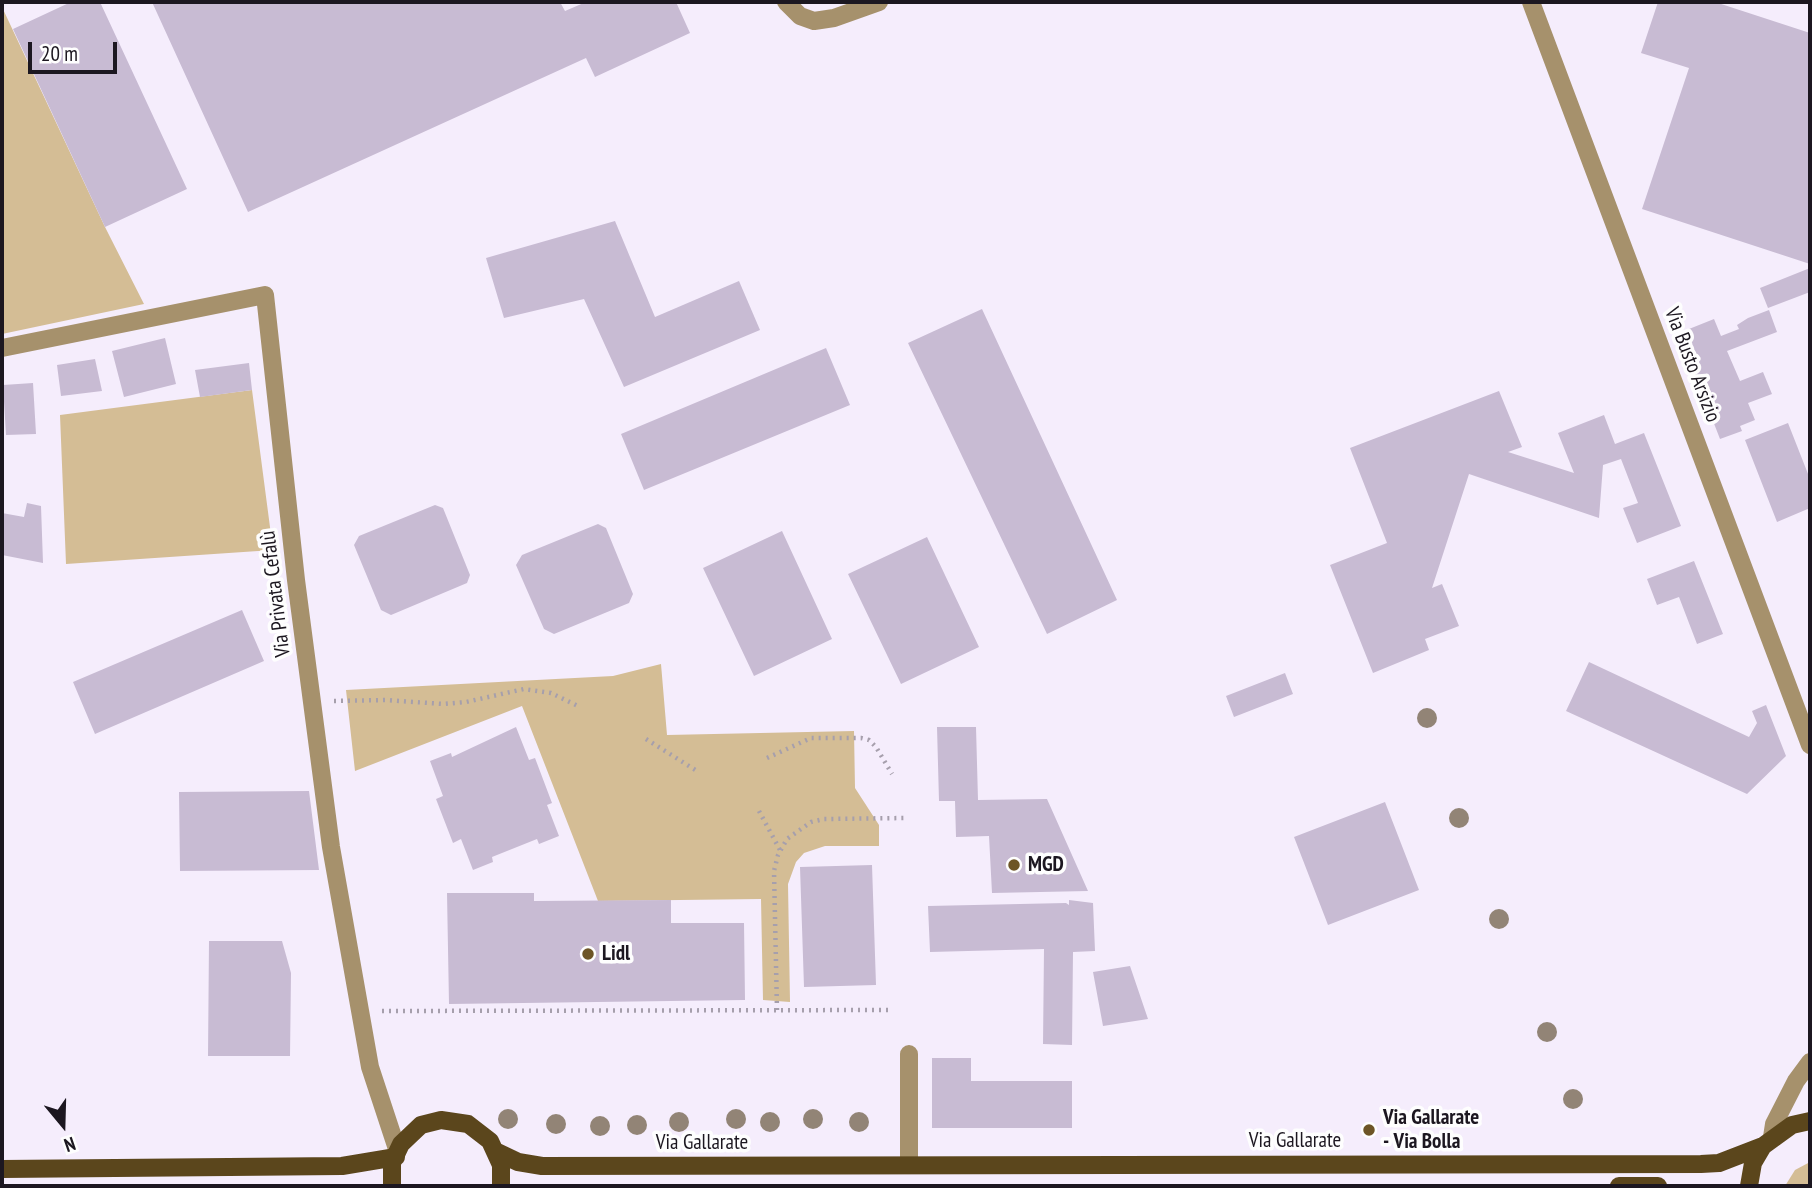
<!DOCTYPE html>
<meta charset="utf-8">
<style>
body{margin:0}
#map{position:relative;width:1812px;height:1188px;overflow:hidden;background:#f5edfc;font-family:"PT Sans Narrow",sans-serif}
canvas{display:block}
.frame{position:absolute;inset:0;border:4px solid #1c1720;pointer-events:none}
.north{position:absolute;left:28px;top:1090px;width:70px;height:70px;-webkit-text-stroke:5px #fefefe;paint-order:stroke;rotate:161deg;font-size:19px;font-weight:700;line-height:28px;text-align:center;color:#1c1720}
.north::after{content:'';display:block;margin:auto;width:24px;height:32px;background:#1c1720;clip-path:polygon(50% 0,100% 100%,50% 72%,0 100%)}
.scale{position:absolute;left:28px;top:42px;width:89px;height:32px;box-sizing:border-box;border:4px solid #1c1720;border-top:0;padding-left:9px;font-size:21px;line-height:24px;white-space:nowrap;color:#1c1720;-webkit-text-stroke:5px #fefefe;paint-order:stroke}
</style>
<div id="map">
<canvas width="1812" height="1188"></canvas>
<div class="frame"></div>
<div class="north">N</div>
<div class="scale">20 m</div>
</div>
<script>
const ctx = document.querySelector('canvas').getContext('2d');
ctx.lineJoin = 'round';
function fillPath(path, color) { ctx.fillStyle = color; ctx.fill(path, 'evenodd'); }
const shape = rows => new Path2D(rows.map(r => 'M' + r).join(''));
function strokePath(path, color, width, dash) { ctx.strokeStyle = color; ctx.lineWidth = width; ctx.lineCap = dash ? 'butt' : 'round'; ctx.setLineDash(dash || []); ctx.stroke(path); }
function label(font, color, halo, rows, align = 'center') {
  ctx.font = font + ' "PT Sans Narrow",sans-serif'; ctx.lineWidth = 7; ctx.setLineDash([]); ctx.textBaseline = 'middle'; ctx.strokeStyle = halo; ctx.fillStyle = color; for (const [text, x, y, turn = 0] of rows) {
    ctx.save(); ctx.translate(x, y); ctx.rotate((+turn || 0) * Math.PI / 180); ctx.textAlign = isNaN(turn) ? turn : align; if (halo) ctx.strokeText(text, 0, 0); ctx.fillText(text, 0, 0); ctx.restore();
  }
}
fillPath(shape([
 [2,7,105,227,144,304,2,334],
 [252,390,273,550,66,564,60,415],
 [661,664,667,735,854,731,855,788,879,825,879,846,825,846,804,853,796,862,788,884,790,1002,763,1000,761,899,598,901,522,706,355,771,346,690,613,676],
 [1810,1162,1810,1186,1785,1186,1795,1170]
]), '#d4bd95');
fillPath(shape([
 [71,2,100,2,187,189,105,227,13,29],
 [152,2,560,2,565,11,586,2,676,2,690,33,595,77,586,58,248,212],
 [1658,2,1715,2,1810,33,1810,264,1642,209,1689,68,1641,53],
 [615,221,655,317,739,281,760,330,624,387,584,299,504,318,486,258],
 [1810,268,1810,292,1768,308,1760,288],
 [982,309,1117,600,1047,634,908,343],
 [1769,310,1777,332,1727,351,1740,381,1763,372,1772,394,1748,403,1755,420,1740,426,1742,431,1720,439,1679,333,1714,319,1721,336,1739,329,1737,325,1748,318],
 [165,338,176,384,124,397,112,351],
 [826,348,850,405,644,490,621,434],
 [95,359,102,391,61,396,57,365],
 [249,363,252,390,200,397,195,370],
 [33,383,36,434,6,435,3,385],
 [1499,391,1522,447,1508,452,1574,473,1558,433,1604,415,1615,444,1644,433,1681,526,1637,543,1623,508,1638,503,1621,459,1603,465,1599,518,1469,474,1432,588,1442,584,1459,626,1425,639,1429,650,1373,673,1330,565,1387,543,1350,448],
 [1788,423,1810,479,1810,508,1777,522,1745,440],
 [27,503,41,506,43,563,2,555,2,513,24,517],
 [435,505,443,508,470,575,467,583,391,615,381,610,354,545,359,536],
 [598,524,606,528,633,594,629,603,554,634,544,629,516,565,522,555],
 [782,531,832,639,754,676,703,568],
 [927,537,979,647,901,684,848,574],
 [1694,561,1723,634,1697,644,1679,597,1657,605,1647,579],
 [242,610,264,661,95,734,73,682],
 [1589,662,1749,737,1757,723,1752,711,1766,705,1786,756,1747,794,1566,711],
 [1285,673,1293,694,1234,717,1226,696],
 [516,727,529,760,535,758,552,803,547,805,559,836,539,844,537,839,492,857,493,862,473,870,461,839,453,843,436,799,443,796,430,761,451,753,452,757],
 [937,727,976,727,978,800,1047,799,1088,891,992,893,989,836,956,837,955,801,939,801],
 [309,791,319,870,180,871,179,792],
 [1385,802,1419,890,1328,925,1294,837],
 [872,865,876,985,804,987,800,867],
 [447,893,534,893,534,901,671,900,671,923,744,923,745,1000,449,1004],
 [1069,900,1093,903,1095,951,1073,952,1072,1045,1043,1044,1044,949,930,952,928,906,1066,903,1069,905],
 [209,941,282,941,291,973,290,1056,208,1056],
 [1130,966,1148,1019,1103,1026,1093,972],
 [932,1058,971,1058,971,1081,1072,1081,1072,1128,932,1128]
]), '#c8bbd3');
strokePath(shape([
 [334,701,386,700,443,704,466,702,524,689,551,693,580,707],
 [646,739,697,771],
 [767,758,811,738,861,738,869,740,876,747,892,774],
 [759,811,780,850],
 [777,1010,774,871,778,855,787,839,811,822,824,819,905,818],
 [382,1011,888,1010]
]), '#a69fac', 4.5, [2, 5]);
strokePath(shape([
 [786,2,800,16,814,21,834,18,879,2],
 [1531,2,1810,745],
 [2,348,265,295,296,580,331,847,370,1067,397,1149],
 [1772,1137,1774,1124,1796,1081,1810,1062],
 [909,1165,909,1054]
]), '#a6916c', 18);
strokePath(shape([
 [497,1152,518,1162,542,1166,1701,1164,1719,1163,1763,1146],
 [2,1169,342,1166,396,1157],
 [392,1186,392,1163,401,1144,421,1125,441,1120,468,1124,490,1141,501,1165,501,1186],
 [1619,1186,1658,1186],
 [1749,1186,1753,1163,1763,1146,1792,1125,1810,1121]
]), '#5b461c', 18);
ctx.fillStyle = '#928476';
for (const [x, y] of [
 [1427,718],
 [1459,818],
 [1499,919],
 [1547,1032],
 [1573,1099],
 [508,1119],
 [736,1119],
 [813,1119],
 [679,1122],
 [770,1122],
 [859,1122],
 [556,1124],
 [637,1125],
 [600,1126]
]) { ctx.beginPath(); ctx.arc(x, y, 10, 0, 2 * Math.PI); ctx.fill(); }
for (const [x, y, r, color] of [
 [1014,865,7,"#6d5526"],
 [588,954,7,"#6d5526"],
 [1369,1130,7,"#6d5526"]
]) { const dot = new Path2D(); dot.arc(x, y, r, 0, 2 * Math.PI); ctx.fillStyle = color; ctx.fill(dot); strokePath(dot, '#fefefe', 2.5); }
label('21px', '#1c1720', '#fefefe', [
 ["Via Busto Arsizio",1692,365,69],
 ["Via Privata Cefalù",276,594,-97],
 ["Via Gallarate",1295,1141],
 ["Via Gallarate",702,1143]
]);
label('bold 21px', '#1c1720', '#fefefe', [
 ["MGD",1028,865],
 ["Lidl",602,954],
 ["Via Gallarate",1383,1118],
 ["- Via Bolla",1383,1142]
], 'left');
</script>
